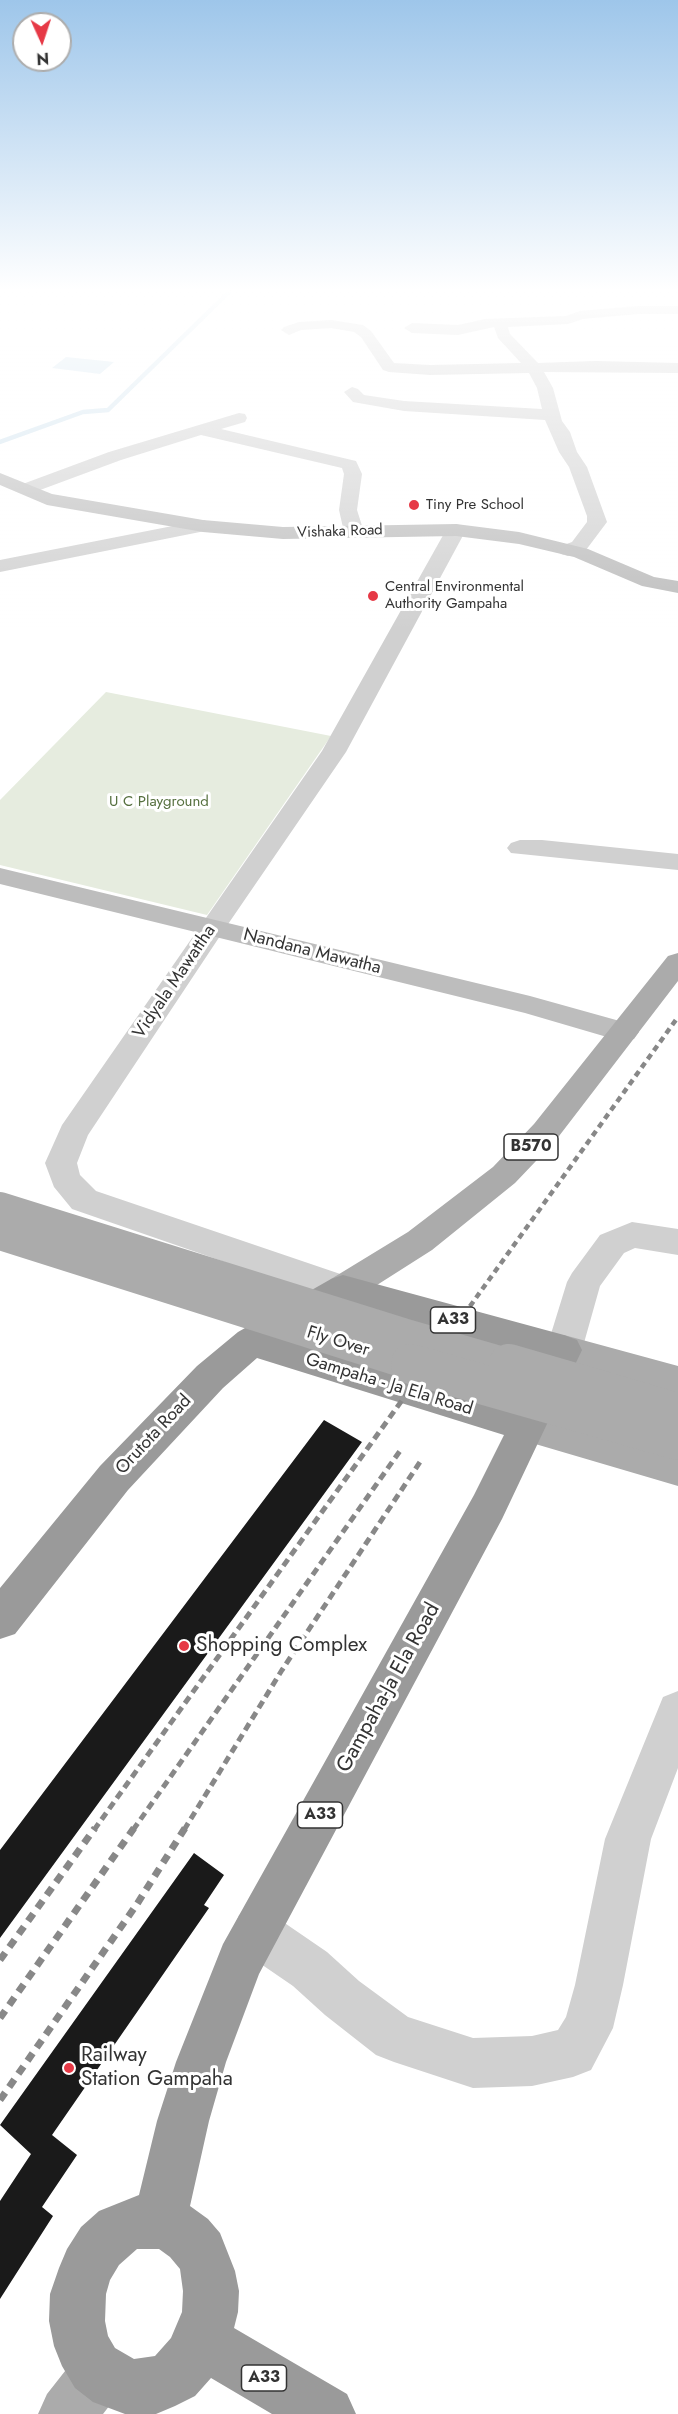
<!DOCTYPE html>
<style>
body{margin:0}
#map{position:relative;width:678px;height:2414px;overflow:hidden;background:#fff;font-family:Jost,sans-serif}
canvas{display:block}
.north{position:absolute;left:12px;top:12px;width:60px;height:60px;box-sizing:border-box;background:#fff;border:2px solid #adadad;border-radius:50%;rotate:177deg;font-size:16px;font-weight:700;line-height:24px;text-align:center;color:#333}
.north::after{content:'';display:block;margin:auto;width:21px;height:27px;background:#e63946;clip-path:polygon(50% 0,100% 100%,50% 72%,0 100%)}
</style>
<div id="map">
<canvas width="678" height="2414"></canvas>
<div class="north">N</div>
</div>
<script>
const ctx = document.querySelector('canvas').getContext('2d');
ctx.lineJoin = 'round';
function fillPath(path, color) { ctx.fillStyle = color; ctx.fill(path, 'evenodd'); }
const shape = rows => new Path2D(rows.map(r => 'M' + r).join(''));
function strokePath(path, color, width, dash) { ctx.strokeStyle = color; ctx.lineWidth = width; ctx.lineCap = dash ? 'butt' : 'round'; ctx.setLineDash(dash || []); ctx.stroke(path); }
function label(font, color, halo, rows, align = 'center') {
  ctx.font = font + ' Jost,sans-serif'; ctx.lineWidth = 6; ctx.setLineDash([]); ctx.textBaseline = 'middle'; ctx.strokeStyle = halo; ctx.fillStyle = color; for (const [text, x, y, turn = 0] of rows) {
    ctx.save(); ctx.translate(x, y); ctx.rotate((+turn || 0) * Math.PI / 180); ctx.textAlign = isNaN(turn) ? turn : align; if (halo) ctx.strokeText(text, 0, 0); ctx.fillText(text, 0, 0); ctx.restore();
  }
}
fillPath(shape([
 [106,692,331,736,207,915,0,865,0,800]
]), '#e6ecdf');
fillPath(shape([
 [66,357,114,362,100,374,52,368]
]), '#cfe2ee');
strokePath(shape([
 [0,442,83,412,108,410,229,292]
]), '#cfe2ee', 4.5);
fillPath(shape([
 [324,1420,362,1442,0,1938,0,1850],
 [194,1853,224,1875,204,1905,209,1908,52,2135,77,2155,42,2207,53,2216,0,2299,0,2201,31,2154,0,2125]
]), '#1a1a1a');
fillPath(shape([
 [638,306,678,306,678,314,638,314,583,319,568,324,508,327,510,334,538,363,595,361,678,363,678,373,544,372,553,388,562,421,570,432,577,452,587,467,607,522,586,550,568,556,561,554,558,550,561,546,572,542,587,522,587,516,569,467,559,452,545,420,404,411,353,402,344,392,352,387,358,389,364,395,404,401,542,409,537,388,529,373,430,375,389,372,383,370,361,337,354,332,331,328,301,330,289,335,281,330,284,327,299,322,331,320,363,325,371,331,394,363,430,365,521,363,498,338,494,327,458,335,412,333,404,328,412,323,458,325,485,319,566,316,580,311,638,306],
 [239,413,245,414,247,418,245,422,221,429,356,461,362,474,357,510,364,532,361,536,354,538,347,536,344,532,339,510,344,474,342,468,201,435,121,460,32,493,20,493,17,489,20,485,109,452,239,413],
 [203,520,210,522,213,526,210,530,0,572,0,560,203,520],
 [456,524,463,526,466,530,346,752,224,930,88,1135,77,1163,80,1175,96,1191,355,1279,360,1289,355,1299,343,1303,72,1209,54,1187,45,1163,62,1125,322,751,446,530,449,526,456,524],
 [520,840,542,840,678,854,678,870,511,853,507,848,511,843,520,840],
 [632,1222,678,1229,678,1255,635,1248,624,1253,600,1286,582,1350,577,1360,564,1365,551,1360,546,1350,567,1282,572,1273,600,1235,632,1222],
 [678,1691,678,1768,651,1839,623,1985,613,2028,591,2070,573,2077,532,2086,473,2088,394,2062,376,2055,325,2015,293,1986,239,1949,232,1932,239,1915,256,1908,273,1915,327,1952,359,1981,408,2017,473,2038,532,2036,558,2030,566,2017,575,1985,605,1839,663,1697,678,1691]
]), '#d0d0d0');
fillPath(shape([
 [0,473,52,494,203,520,283,527,456,524,519,532,588,549,654,577,678,581,678,593,642,586,574,557,519,544,456,536,283,539,203,532,47,505,0,485,0,473],
 [0,868,530,996,634,1025,639,1032,634,1039,624,1042,525,1013,0,884,0,868]
]), '#bdbdbd');
fillPath(shape([
 [678,953,678,981,556,1140,515,1183,432,1250,355,1299,343,1303,331,1299,326,1289,331,1279,408,1232,493,1167,534,1124,668,956,678,953],
 [564,1335,678,1366,678,1396,551,1360,546,1350,551,1340,564,1335],
 [528,1411,678,1452,678,1486,515,1438,509,1427,515,1416,528,1411],
 [100,2344,120,2352,128,2372,120,2392,103,2414,38,2414,47,2394,80,2352,100,2344]
]), '#ababab');
fillPath(shape([
 [343,1275,564,1335,577,1340,582,1350,502,1519,259,1974,226,2062,209,2121,190,2206,208,2219,220,2233,235,2271,239,2291,238,2312,234,2328,347,2394,356,2414,272,2414,211,2378,195,2396,175,2406,156,2414,125,2414,93,2402,75,2388,62,2366,54,2346,49,2321,50,2294,59,2268,67,2249,81,2227,99,2211,139,2195,157,2121,176,2062,223,1944,474,1495,504,1435,257,1358,223,1388,128,1490,15,1634,0,1639,0,1588,100,1466,197,1366,238,1332,331,1279,343,1275],
 [347,1304,542,1358,517,1408,287,1338,347,1304],
 [137,2249,159,2249,170,2257,180,2269,183,2291,182,2312,171,2338,155,2356,134,2359,115,2348,108,2336,105,2321,106,2294,110,2280,119,2265,137,2249]
]), '#9a9a9a');
strokePath(shape([
 [427,1366,678,1017]
]), '#888', 4.5, [6, 4.5]);
strokePath(shape([
 [94,1830,428,1364],
 [133,1830,402,1448],
 [184,1830,282,1670,422,1459]
]), '#888', 5, [8, 5]);
strokePath(shape([
 [0,1960,95,1828],
 [0,2018,134,1828],
 [0,2100,137,1904,185,1828]
]), '#888', 7, [9, 7]);
strokePath(shape([
 [0,1208,403,1334,514,1366],
 [0,1234,417,1366]
]), '#ababab', 32);
strokePath(shape([
 [411,1364,678,1440],
 [509,1364,678,1413]
]), '#ababab', 40);
const sky = ctx.createLinearGradient(0, 0, 0, 630);
sky.addColorStop(0, '#9ec6ea');
sky.addColorStop(0.46, '#fff');
sky.addColorStop(1, '#ffffff00');
ctx.fillStyle = sky;
ctx.fillRect(0, 0, 678, 630);
for (const [x, y, r, color] of [
 [414,505,6,"#e63946"],
 [373,596,6,"#e63946"],
 [184,1646,6,"#e63946"],
 [69,2068,6,"#e63946"]
]) { const dot = new Path2D(); dot.arc(x, y, r, 0, 2 * Math.PI); ctx.fillStyle = color; ctx.fill(dot); strokePath(dot, '#fff', 2); }
label('15px', '#333', '#fff', [
 ["Tiny Pre School",426,505],
 ["Central Environmental",385,587],
 ["Authority Gampaha",385,604]
], 'left');
label('15px', '#333', '#fff', [
 ["Vishaka Road",340,532,-2]
]);
label('15px', '#56703f', '#fff', [
 ["U C Playground",159,802]
]);
for (const [x, y, w] of [
 [531,1147,54],
 [453,1320,45],
 [320,1815,45],
 [264,2378,45]
]) { const box = new Path2D(); box.roundRect(x - w / 2, y - 13, w, 26, 4.5); ctx.fillStyle = '#fff'; ctx.fill(box); strokePath(box, '#333', 1.5); }
label('bold 16px', '#333', null, [
 ["B570",531,1147],
 ["A33",453,1320],
 ["A33",320,1815],
 ["A33",264,2378]
]);
label('18px', '#333', '#fff', [
 ["Nandana Mawatha",312,952,14],
 ["Vidyala Mawattha",175,982,-56],
 ["Fly Over",338,1342,17],
 ["Gampaha - Ja Ela Road",389,1385,17],
 ["Orutota Road",154,1435,-47]
]);
label('21px', '#333', '#fff', [
 ["Shopping Complex",196,1646],
 ["Railway",81,2056],
 ["Station Gampaha",81,2080]
], 'left');
label('21px', '#333', '#fff', [
 ["Gampaha-Ja Ela Road",389,1688,-61]
]);
</script>
